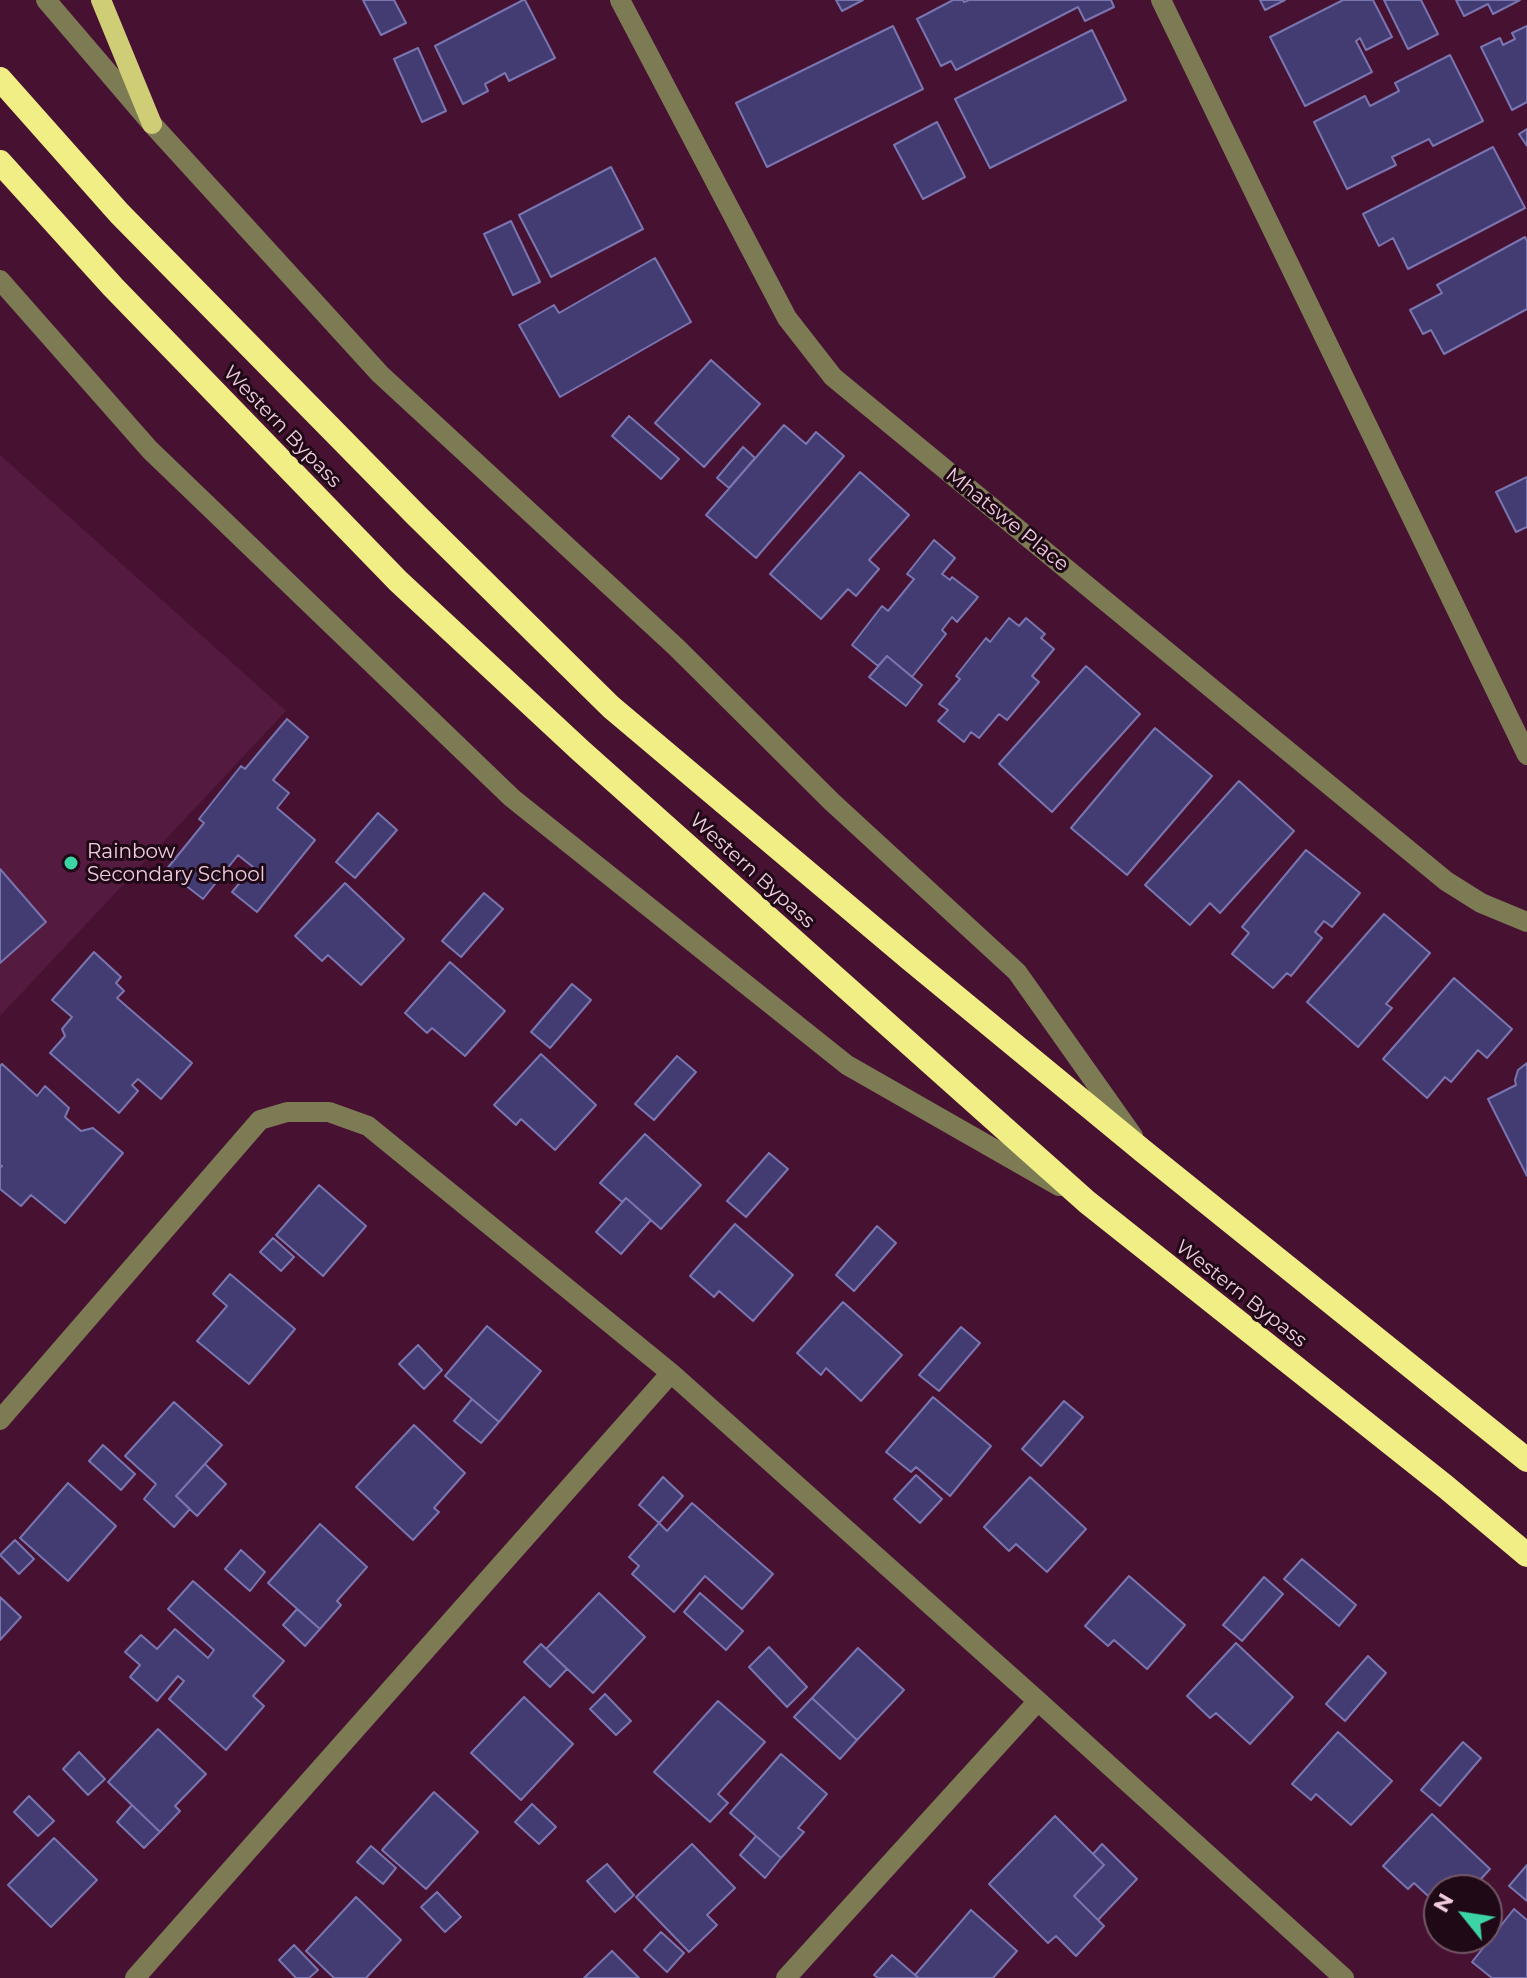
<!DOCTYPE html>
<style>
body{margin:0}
#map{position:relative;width:1527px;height:1978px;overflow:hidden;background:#471132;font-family:Montserrat,sans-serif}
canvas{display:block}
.north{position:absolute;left:1423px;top:1874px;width:80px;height:80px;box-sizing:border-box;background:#200916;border:2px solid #735766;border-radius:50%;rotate:300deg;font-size:22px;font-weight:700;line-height:32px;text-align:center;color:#f0cdde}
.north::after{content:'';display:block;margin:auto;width:28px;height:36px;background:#3cd4a4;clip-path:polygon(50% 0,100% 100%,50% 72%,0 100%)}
</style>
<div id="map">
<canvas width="1527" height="1978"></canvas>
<div class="north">N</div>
</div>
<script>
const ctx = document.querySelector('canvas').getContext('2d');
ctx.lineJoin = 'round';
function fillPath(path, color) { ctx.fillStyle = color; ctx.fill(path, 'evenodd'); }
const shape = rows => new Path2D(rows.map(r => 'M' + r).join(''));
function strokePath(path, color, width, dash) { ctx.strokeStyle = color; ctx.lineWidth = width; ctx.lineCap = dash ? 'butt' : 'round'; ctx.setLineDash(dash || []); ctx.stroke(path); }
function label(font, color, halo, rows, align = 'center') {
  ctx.font = font + ' Montserrat,sans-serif'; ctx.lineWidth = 6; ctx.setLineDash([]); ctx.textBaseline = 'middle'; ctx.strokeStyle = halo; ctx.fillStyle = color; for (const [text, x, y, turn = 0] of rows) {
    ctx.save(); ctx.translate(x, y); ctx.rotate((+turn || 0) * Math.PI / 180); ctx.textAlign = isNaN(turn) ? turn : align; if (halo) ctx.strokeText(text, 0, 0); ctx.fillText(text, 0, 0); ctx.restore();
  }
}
fillPath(shape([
 [0,455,286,711,0,1016]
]), '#551a3f');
const building = shape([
 [363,0,394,0,406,23,381,35,363,0],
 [523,0,525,0,555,58,509,81,505,73,485,84,488,91,463,104,435,46,523,0],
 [836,0,863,0,842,11,836,0],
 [953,0,963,0,964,2,969,0,1111,0,1114,7,1085,21,1078,7,956,70,951,61,941,66,917,19,953,0],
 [1260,0,1285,0,1265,10,1260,0],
 [1343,0,1373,0,1392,37,1366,50,1360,38,1356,41,1372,72,1305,106,1270,37,1343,0],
 [1384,0,1421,0,1438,34,1408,49,1384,0],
 [1456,0,1520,0,1493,14,1488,4,1464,16,1456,0],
 [893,26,923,89,767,167,736,103,893,26],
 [1527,26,1527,102,1512,110,1481,47,1500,38,1503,45,1515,39,1512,33,1527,26],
 [1092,30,1126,100,990,168,955,99,1092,30],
 [418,48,446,111,422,122,394,59,418,48],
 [1450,55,1483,121,1433,146,1429,139,1392,157,1396,165,1347,189,1314,122,1365,96,1370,106,1399,91,1395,83,1450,55],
 [937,122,965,177,923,199,894,145,937,122],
 [1527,129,1527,146,1519,134,1527,129],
 [1493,147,1525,208,1408,269,1393,238,1379,246,1363,214,1493,147],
 [611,167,643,229,551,277,519,215,611,167],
 [511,221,540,282,513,295,484,234,511,221],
 [1525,237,1527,241,1527,309,1444,354,1431,330,1423,334,1410,310,1442,293,1437,285,1525,237],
 [655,258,691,322,560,397,519,325,554,305,559,313,655,258],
 [711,360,760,404,704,467,655,423,711,360],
 [629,416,679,459,661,479,612,436,629,416],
 [784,425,806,444,816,432,844,456,756,558,706,515,784,425],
 [743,447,755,458,729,488,717,478,743,447],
 [860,472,909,515,869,560,879,569,856,596,848,589,821,619,770,574,860,472],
 [1527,477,1527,527,1516,532,1496,492,1527,477],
 [934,540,955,558,942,574,950,580,952,577,978,597,957,622,952,617,942,630,946,634,912,677,887,656,878,666,852,645,882,606,888,611,914,579,907,574,934,540],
 [1009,618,1019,626,1026,618,1045,634,1041,638,1054,649,1032,676,1039,682,1007,720,999,714,979,738,971,732,964,742,938,721,948,710,939,704,960,679,956,676,986,638,990,642,1009,618],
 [887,656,922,685,906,706,869,677,887,656],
 [1086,666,1140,714,1052,812,999,764,1086,666],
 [287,719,308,737,273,780,289,793,277,808,315,840,257,912,232,892,253,867,238,855,203,899,166,870,204,823,199,819,241,766,245,769,287,719],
 [1155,728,1212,776,1127,875,1071,828,1155,728],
 [1239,781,1294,831,1220,913,1210,903,1190,925,1145,885,1239,781],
 [378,813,397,830,355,878,336,862,378,813],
 [1306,850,1360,893,1332,927,1324,921,1315,932,1322,938,1291,976,1287,973,1273,988,1232,954,1249,933,1242,927,1306,850],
 [0,869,46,922,0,963,0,869],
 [345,883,404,939,361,985,328,955,322,961,295,936,345,883],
 [484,893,503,909,461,957,442,941,484,893],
 [1384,914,1430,953,1386,1004,1392,1008,1358,1047,1307,1002,1384,914],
 [94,952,121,977,116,983,124,991,117,998,192,1063,161,1099,138,1079,132,1085,138,1091,119,1113,50,1053,65,1036,62,1029,72,1017,52,1000,94,952],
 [450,962,505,1011,465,1056,432,1028,427,1033,405,1013,450,962],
 [1454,978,1512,1029,1487,1058,1478,1050,1451,1082,1445,1077,1427,1098,1383,1059,1454,978],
 [572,984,591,1000,550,1048,531,1032,572,984],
 [541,1054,596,1105,555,1150,521,1119,516,1125,494,1105,541,1054],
 [677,1056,696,1072,654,1120,635,1104,677,1056],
 [1527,1063,1527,1176,1488,1099,1516,1085,1515,1080,1518,1070,1527,1063],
 [2,1064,37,1096,45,1086,69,1108,65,1117,81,1131,93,1128,123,1153,65,1223,31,1195,21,1206,0,1189,0,1168,2,1166,0,1165,0,1066,2,1064],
 [645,1134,701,1185,661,1229,626,1198,622,1202,600,1183,645,1134],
 [769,1153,788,1169,746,1217,727,1201,769,1153],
 [319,1185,366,1226,323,1276,276,1235,319,1185],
 [626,1198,651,1220,621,1254,596,1232,626,1198],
 [735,1224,793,1275,753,1321,719,1291,714,1297,690,1276,735,1224],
 [877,1226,896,1243,854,1291,836,1275,877,1226],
 [273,1238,294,1257,281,1271,260,1252,273,1238],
 [230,1274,295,1329,249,1384,197,1341,227,1306,213,1294,230,1274],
 [843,1302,902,1355,861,1401,826,1368,821,1375,797,1353,843,1302],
 [487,1326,541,1371,499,1422,445,1376,487,1326],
 [961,1327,980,1343,939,1391,919,1375,961,1327],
 [418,1345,442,1370,424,1389,399,1364,418,1345],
 [933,1397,991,1446,950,1496,916,1467,911,1472,886,1452,933,1397],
 [472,1399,499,1422,481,1443,454,1421,472,1399],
 [1064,1401,1083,1417,1041,1466,1022,1449,1064,1401],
 [174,1402,222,1445,176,1496,190,1509,174,1527,144,1499,156,1484,125,1456,174,1402],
 [414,1425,465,1473,434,1508,439,1512,413,1540,356,1487,414,1425],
 [103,1445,135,1474,121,1490,89,1461,103,1445],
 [205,1464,226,1484,197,1516,176,1496,205,1464],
 [916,1475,942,1499,920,1523,894,1499,916,1475],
 [663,1477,683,1496,659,1523,639,1505,663,1477],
 [1030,1477,1086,1529,1047,1572,1016,1544,1009,1551,984,1527,1030,1477],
 [68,1483,116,1526,68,1581,20,1538,68,1483],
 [692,1503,773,1574,742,1609,705,1576,674,1612,632,1574,639,1566,629,1557,659,1523,667,1531,692,1503],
 [320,1524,367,1567,337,1601,341,1605,320,1629,268,1583,320,1524],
 [15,1540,34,1559,19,1574,0,1555,15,1540],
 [241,1550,265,1572,250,1591,225,1569,241,1550],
 [1302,1559,1356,1605,1339,1626,1284,1579,1302,1559],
 [1129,1576,1185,1625,1147,1669,1114,1640,1108,1646,1085,1626,1129,1576],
 [1264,1577,1283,1594,1242,1641,1223,1625,1264,1577],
 [193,1581,284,1661,253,1696,264,1706,226,1750,169,1699,184,1681,178,1676,157,1701,130,1677,140,1665,125,1652,141,1635,157,1649,175,1629,208,1658,214,1650,168,1609,193,1581],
 [599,1593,645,1637,593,1693,546,1649,599,1593],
 [700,1593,743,1631,726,1650,684,1612,700,1593],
 [0,1597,21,1617,0,1640,0,1597],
 [297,1609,320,1629,305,1646,283,1625,297,1609],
 [1236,1643,1293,1697,1250,1744,1216,1713,1210,1718,1187,1696,1236,1643],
 [541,1644,567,1669,550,1687,524,1662,541,1644],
 [769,1647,807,1687,787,1707,749,1667,769,1647],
 [858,1648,904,1690,857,1740,812,1698,858,1648],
 [1368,1656,1386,1673,1345,1721,1326,1704,1368,1656],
 [605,1694,631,1721,616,1735,590,1709,605,1694],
 [524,1697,573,1744,521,1800,471,1753,524,1697],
 [812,1698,857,1740,840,1759,794,1717,812,1698],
 [718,1701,765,1742,718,1794,728,1803,710,1822,654,1772,718,1701],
 [158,1729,206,1774,175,1806,180,1811,160,1832,108,1782,158,1729],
 [1338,1732,1392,1781,1351,1825,1316,1794,1311,1800,1292,1784,1338,1732],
 [1463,1742,1481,1758,1440,1806,1421,1790,1463,1742],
 [79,1752,105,1779,88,1795,63,1769,79,1752],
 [781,1754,827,1794,798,1828,804,1832,781,1858,730,1813,781,1754],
 [434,1792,478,1832,426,1889,382,1850,434,1792],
 [29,1796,54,1821,38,1836,14,1812,29,1796],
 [532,1804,556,1827,539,1844,515,1822,532,1804],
 [132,1805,160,1832,144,1848,117,1822,132,1805],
 [1432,1814,1490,1869,1471,1890,1439,1890,1439,1906,1414,1883,1408,1889,1383,1866,1432,1814],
 [1055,1816,1104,1865,1074,1896,1104,1926,1076,1956,1056,1936,1048,1943,989,1884,1055,1816],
 [756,1836,781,1858,765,1878,740,1855,756,1836],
 [54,1838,97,1880,51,1927,8,1885,54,1838],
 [692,1844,735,1888,707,1915,717,1925,689,1952,636,1897,692,1844],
 [1102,1844,1137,1879,1098,1920,1074,1896,1104,1865,1093,1854,1102,1844],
 [371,1846,396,1868,383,1884,357,1862,371,1846],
 [607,1864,634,1895,615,1912,587,1881,607,1864],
 [1527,1865,1527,1901,1509,1886,1527,1865],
 [437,1892,461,1917,445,1932,421,1907,437,1892],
 [356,1897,401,1940,366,1978,334,1978,306,1951,356,1897],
 [1514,1909,1527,1920,1527,1978,1492,1978,1472,1962,1514,1909],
 [971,1910,1017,1951,993,1978,919,1978,915,1975,971,1910],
 [661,1932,684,1953,667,1972,644,1950,661,1932],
 [294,1945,318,1970,309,1978,296,1978,279,1960,294,1945],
 [612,1951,639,1978,584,1978,612,1951],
 [892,1955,915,1975,919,1978,878,1978,874,1975,892,1955]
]);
fillPath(building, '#433c72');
strokePath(building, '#7975b0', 2);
strokePath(shape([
 [46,0,152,124,380,374,676,647,832,802,1017,972,1133,1136],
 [620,0,787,318,833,377,1446,881,1481,903,1527,922],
 [1161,0,1527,755],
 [0,280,150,450,512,798,847,1065,1059,1186],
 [0,1420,260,1120,287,1112,329,1112,368,1126,671,1373,1038,1701,1344,1978],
 [135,1978,671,1373],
 [786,1978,1038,1701]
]), '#7c7b53', 20);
strokePath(shape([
 [101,0,152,124]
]), '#d0cd77', 20);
strokePath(shape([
 [0,79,119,213,416,515,611,707,910,959,1143,1151,1527,1460],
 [0,162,113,287,398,581,581,751,1087,1202,1446,1487,1527,1555]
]), '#f1ee85', 24);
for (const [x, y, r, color] of [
 [71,863,8,"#3cd4a4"]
]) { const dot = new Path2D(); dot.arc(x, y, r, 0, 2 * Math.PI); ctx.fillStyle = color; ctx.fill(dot); strokePath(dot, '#200916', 3); }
label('20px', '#f0cdde', '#200916', [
 ["Western Bypass",282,427,46],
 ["Mhatswe Place",1007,520,39],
 ["Western Bypass",752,871,42],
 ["Western Bypass",1241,1294,38]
]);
label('20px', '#f0cdde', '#200916', [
 ["Rainbow",87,852],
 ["Secondary School",87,875]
], 'left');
</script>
